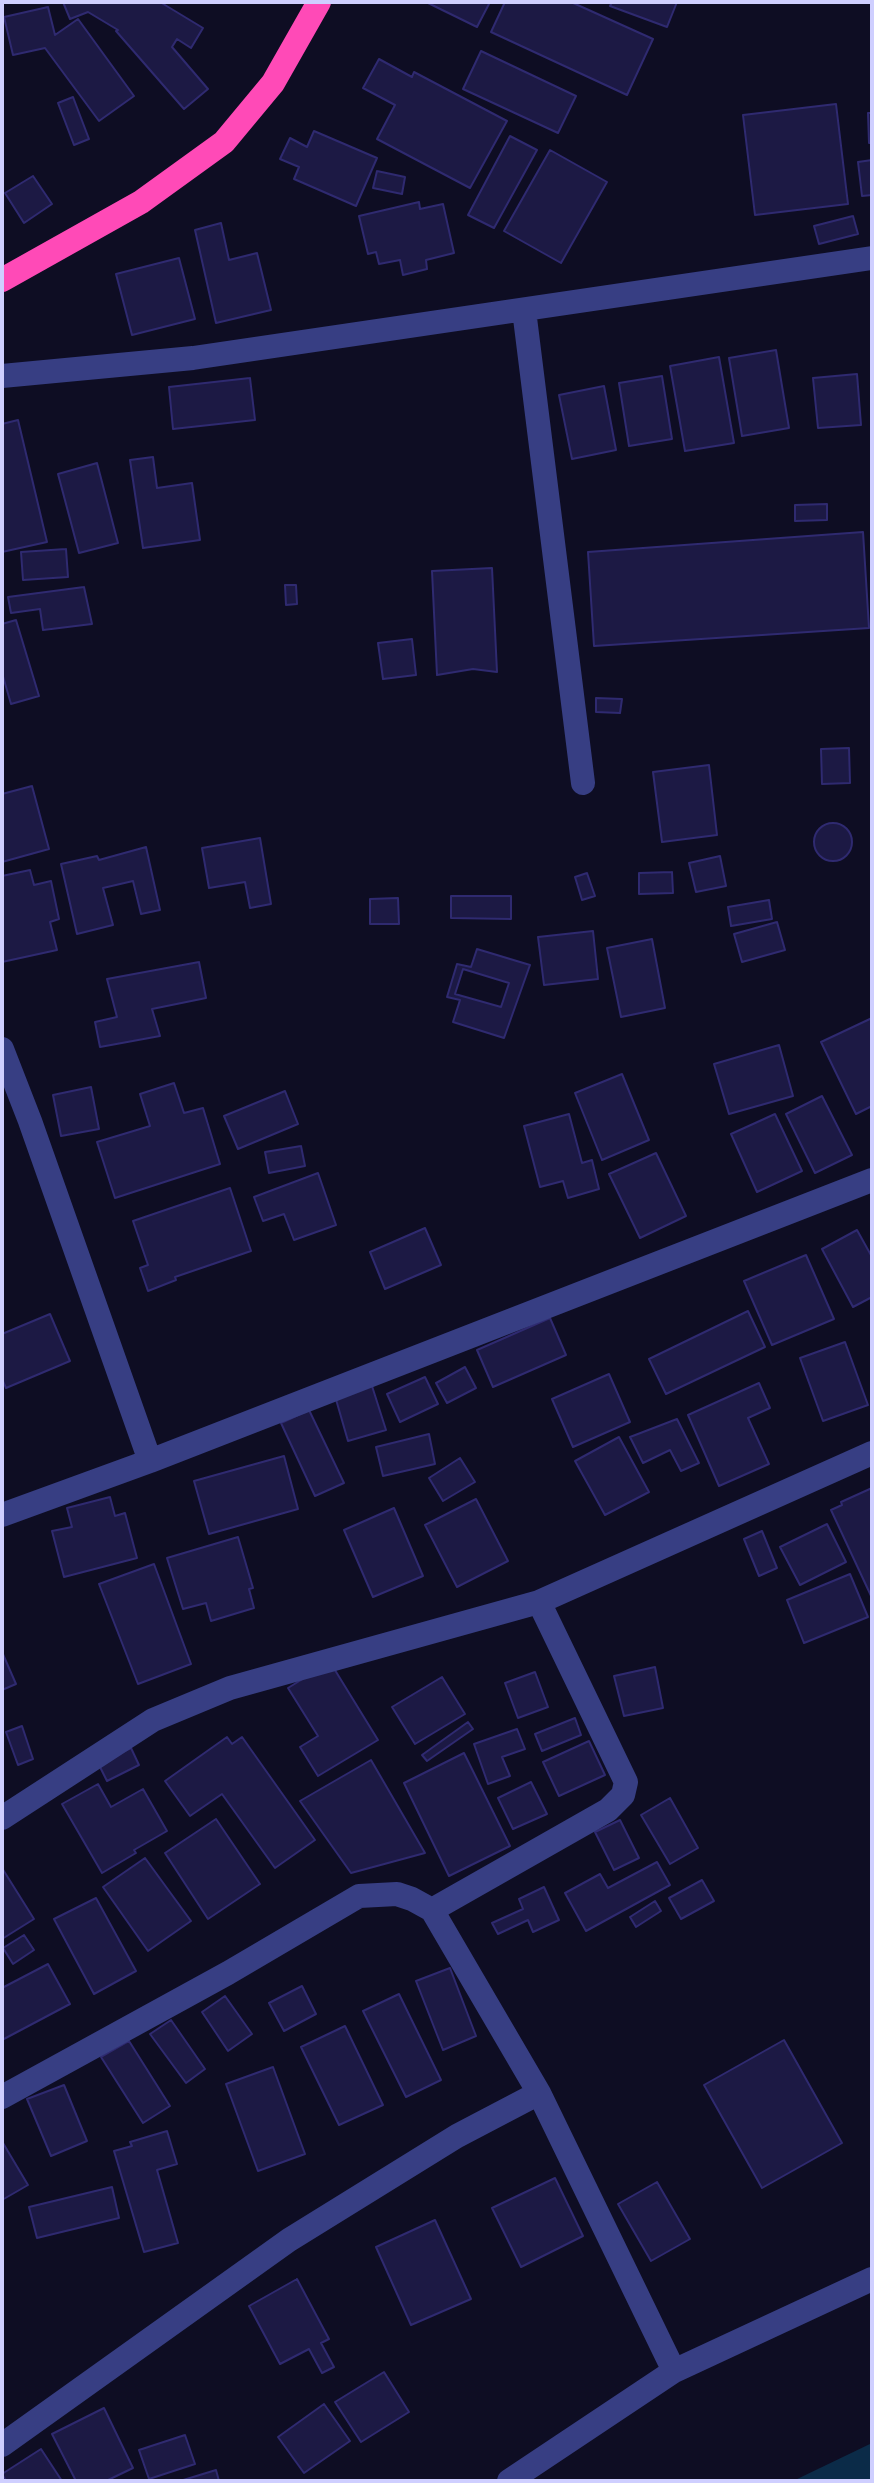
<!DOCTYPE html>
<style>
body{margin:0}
#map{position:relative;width:874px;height:2483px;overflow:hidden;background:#0e0d23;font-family:Overpass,sans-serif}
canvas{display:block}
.frame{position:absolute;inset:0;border:4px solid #cfcfff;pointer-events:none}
</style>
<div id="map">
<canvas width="874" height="2483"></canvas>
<div class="frame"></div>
</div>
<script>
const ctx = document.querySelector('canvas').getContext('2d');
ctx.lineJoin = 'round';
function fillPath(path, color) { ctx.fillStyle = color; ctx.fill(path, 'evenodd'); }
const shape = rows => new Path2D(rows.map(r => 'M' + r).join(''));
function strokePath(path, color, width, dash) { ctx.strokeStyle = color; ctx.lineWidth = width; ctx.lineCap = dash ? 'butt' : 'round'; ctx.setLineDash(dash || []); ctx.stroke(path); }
fillPath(shape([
 [872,2443,872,2481,793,2481]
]), '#0b2b48');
const building = shape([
 [63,2,160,2,203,28,191,48,177,39,172,47,208,89,184,109,116,31,118,30,88,12,70,19,63,2],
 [426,2,490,2,477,27,426,2],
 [505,2,571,2,653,39,627,95,491,32,505,2],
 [612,2,677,2,667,27,610,6,612,2],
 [48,7,55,35,78,19,134,96,99,121,45,48,13,55,4,17,48,7],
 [481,51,576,96,558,133,463,89,481,51],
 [379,59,412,77,414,72,507,121,470,188,377,139,395,105,363,88,379,59],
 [73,97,89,139,74,145,58,103,73,97],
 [836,104,848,204,755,215,743,115,836,104],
 [868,113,872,113,872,143,869,143,868,113],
 [314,131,377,158,356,206,294,179,299,167,280,159,290,138,307,147,314,131],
 [510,136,537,150,494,228,468,215,510,136],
 [550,150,607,182,561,263,504,231,550,150],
 [872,160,872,195,862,196,858,162,872,160],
 [377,171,405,177,402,194,373,188,377,171],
 [33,176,52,204,24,223,5,193,33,176],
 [419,202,420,209,443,204,454,253,426,260,427,269,403,275,400,260,379,264,376,252,368,254,359,216,419,202],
 [853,216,858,234,819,244,814,226,853,216],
 [221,223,229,260,257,253,271,310,216,323,195,230,221,223],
 [179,258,195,319,132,335,116,274,179,258],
 [776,350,789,428,742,436,729,358,776,350],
 [719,357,734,443,685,451,670,366,719,357],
 [857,374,861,425,818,428,813,378,857,374],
 [662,376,672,439,629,446,619,383,662,376],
 [250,378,255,420,173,429,169,387,250,378],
 [604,386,616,450,572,459,559,395,604,386],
 [18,420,47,542,2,552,2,424,18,420],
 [153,457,157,488,192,483,200,540,143,548,130,460,153,457],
 [97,463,118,543,79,553,58,474,97,463],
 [827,504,827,520,795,521,795,505,827,504],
 [863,532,869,628,594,646,588,552,863,532],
 [66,549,68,577,23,580,21,552,66,549],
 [492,568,497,672,473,669,437,675,432,571,492,568],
 [285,585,296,585,297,604,286,605,285,585],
 [84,587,92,624,43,630,40,609,11,613,8,597,84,587],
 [16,620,39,696,11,704,2,673,2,624,16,620],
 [412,639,416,675,383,679,378,643,412,639],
 [596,698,622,699,620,713,596,712,596,698],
 [849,748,850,783,822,784,821,749,849,748],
 [709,765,717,835,662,842,653,772,709,765],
 [32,786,49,849,2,862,2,794,32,786],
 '814 842a19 19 0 1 1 38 0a19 19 0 1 1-38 0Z',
 [260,838,271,904,250,908,245,882,209,888,202,848,260,838],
 [146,847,160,910,141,914,133,881,103,888,113,925,77,934,61,864,97,856,99,860,146,847],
 [720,856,726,886,696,892,689,863,720,856],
 [30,870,34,885,51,881,59,919,50,922,57,950,2,962,2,876,30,870],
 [672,872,673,893,639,894,639,873,672,872],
 [587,873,595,896,582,900,575,877,587,873],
 [451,896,511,896,511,919,451,918,451,896],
 [398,898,399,924,370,924,370,899,398,898],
 [769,900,772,919,731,926,728,907,769,900],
 [777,922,785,950,742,962,734,934,777,922],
 [593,931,598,979,544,985,538,937,593,931],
 [652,939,665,1008,621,1017,607,948,652,939],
 [477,949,530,965,504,1038,453,1022,460,1000,447,997,457,964,471,967,477,949],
 [463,969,509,983,501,1007,455,994,463,969],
 [199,962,206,998,152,1009,160,1036,100,1047,95,1022,117,1017,107,979,199,962],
 [872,1018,872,1106,856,1114,821,1042,872,1018],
 [779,1045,793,1096,729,1114,714,1064,779,1045],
 [622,1074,649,1140,602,1160,575,1093,622,1074],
 [174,1083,184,1113,203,1108,220,1164,115,1198,97,1142,150,1126,140,1094,174,1083],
 [91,1087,99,1129,61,1136,53,1095,91,1087],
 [285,1091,298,1124,238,1149,224,1116,285,1091],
 [822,1096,852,1155,815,1173,786,1114,822,1096],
 [569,1114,582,1163,592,1160,599,1189,568,1198,563,1181,540,1187,524,1126,569,1114],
 [775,1114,802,1171,757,1192,731,1134,775,1114],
 [301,1146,305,1166,269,1173,265,1152,301,1146],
 [656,1153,686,1216,640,1238,609,1174,656,1153],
 [318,1173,336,1225,294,1240,284,1214,263,1221,254,1197,318,1173],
 [230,1188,251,1251,175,1277,176,1280,148,1291,140,1268,148,1265,133,1221,230,1188],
 [425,1228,441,1265,385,1289,370,1252,425,1228],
 [857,1230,872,1257,872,1297,853,1307,822,1249,857,1230],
 [806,1255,834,1319,772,1345,744,1281,806,1255],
 [748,1311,765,1347,666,1394,649,1359,748,1311],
 [50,1314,70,1361,6,1388,2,1379,2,1334,50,1314],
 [550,1318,566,1355,493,1387,477,1350,550,1318],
 [845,1342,868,1405,823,1421,800,1358,845,1342],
 [465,1367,476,1388,447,1403,436,1383,465,1367],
 [609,1374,630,1422,573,1447,552,1399,609,1374],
 [425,1377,438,1404,400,1422,387,1394,425,1377],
 [759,1383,770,1408,748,1418,769,1464,719,1486,688,1415,759,1383],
 [372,1386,386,1430,348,1441,335,1396,372,1386],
 [309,1410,344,1483,315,1496,281,1423,309,1410],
 [677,1419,699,1463,681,1471,670,1450,643,1463,630,1437,677,1419],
 [429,1434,435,1464,383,1476,376,1447,429,1434],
 [619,1437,649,1492,605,1515,575,1461,619,1437],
 [284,1456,298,1509,209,1534,194,1481,284,1456],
 [460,1458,475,1482,443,1501,429,1478,460,1458],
 [872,1488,872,1598,831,1510,842,1505,841,1502,872,1488],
 [110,1497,115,1516,125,1513,137,1558,64,1577,52,1531,72,1527,67,1508,110,1497],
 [476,1499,508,1561,457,1587,425,1525,476,1499],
 [394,1508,423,1576,373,1597,344,1530,394,1508],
 [827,1524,846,1562,800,1585,780,1547,827,1524],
 [762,1531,777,1568,759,1576,744,1539,762,1531],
 [238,1537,253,1588,249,1589,254,1608,211,1621,206,1603,183,1609,167,1558,238,1537],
 [154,1564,191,1664,138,1684,99,1584,154,1564],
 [850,1574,868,1617,804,1643,787,1600,850,1574],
 [2,1652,16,1684,2,1690,2,1652],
 [330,1662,378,1740,318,1776,300,1747,318,1736,288,1688,330,1662],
 [655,1667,663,1708,624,1716,614,1676,655,1667],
 [535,1672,548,1707,518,1718,505,1683,535,1672],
 [442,1677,465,1714,415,1744,392,1707,442,1677],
 [575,1718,581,1735,542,1751,535,1734,575,1718],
 [468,1722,473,1729,427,1761,422,1755,468,1722],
 [22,1726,33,1759,18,1765,6,1732,22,1726],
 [517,1729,525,1749,502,1757,510,1776,488,1784,474,1744,517,1729],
 [227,1737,232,1744,242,1737,315,1840,275,1868,222,1794,190,1816,165,1781,227,1737],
 [589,1741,605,1775,559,1796,543,1762,589,1741],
 [131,1748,139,1765,107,1781,98,1763,131,1748],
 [464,1753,510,1846,449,1876,404,1783,464,1753],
 [371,1760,425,1853,351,1873,300,1801,371,1760],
 [531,1782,547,1814,513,1829,498,1798,531,1782],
 [98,1784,111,1807,143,1789,167,1831,134,1850,136,1853,102,1873,62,1804,98,1784],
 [670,1798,698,1848,670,1864,641,1815,670,1798],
 [216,1819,260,1884,208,1919,165,1853,216,1819],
 [620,1820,639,1858,614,1870,595,1832,620,1820],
 [145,1858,191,1921,148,1951,103,1887,145,1858],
 [657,1862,670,1885,586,1931,565,1893,600,1874,608,1888,657,1862],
 [2,1868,34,1919,2,1939,2,1868],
 [702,1880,714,1901,681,1919,669,1898,702,1880],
 [544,1887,559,1920,533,1932,528,1920,498,1934,492,1923,523,1909,519,1899,544,1887],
 [96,1898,136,1971,94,1994,54,1919,96,1898],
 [655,1901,661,1911,636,1927,630,1917,655,1901],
 [24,1935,34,1950,13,1964,3,1948,24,1935],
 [48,1964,70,2004,2,2040,2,1988,48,1964],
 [450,1968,476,2036,443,2050,416,1981,450,1968],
 [302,1986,316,2014,284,2031,269,2003,302,1986],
 [399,1994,441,2080,406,2097,363,2011,399,1994],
 [225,1996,252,2034,228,2051,202,2012,225,1996],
 [171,2020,205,2069,186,2083,150,2034,171,2020],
 [345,2026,383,2105,339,2125,301,2047,345,2026],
 [784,2040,842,2143,762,2188,704,2085,784,2040],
 [129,2041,170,2106,143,2123,101,2057,129,2041],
 [273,2067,305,2154,258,2171,226,2084,273,2067],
 [64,2085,87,2141,51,2156,27,2099,64,2085],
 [167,2131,177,2164,157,2170,178,2243,144,2252,114,2151,132,2146,130,2142,167,2131],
 [3,2143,28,2185,2,2200,2,2144,3,2143],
 [555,2178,583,2236,521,2267,492,2208,555,2178],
 [657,2182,690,2239,651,2261,618,2204,657,2182],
 [112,2187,119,2218,37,2238,29,2207,112,2187],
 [435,2220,471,2299,411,2325,376,2247,435,2220],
 [297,2279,329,2339,321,2343,334,2367,322,2373,309,2349,280,2364,249,2306,297,2279],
 [384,2372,409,2412,361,2442,335,2402,384,2372],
 [324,2404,350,2441,304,2473,278,2437,324,2404],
 [104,2408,133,2468,106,2481,76,2481,52,2434,104,2408],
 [185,2435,195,2464,149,2479,139,2450,185,2435],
 [41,2449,62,2481,6,2481,2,2474,41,2449],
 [216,2470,219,2481,180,2481,216,2470]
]);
fillPath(building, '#1c1944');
strokePath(building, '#2f2a70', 2);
strokePath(shape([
 [524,310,583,783],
 [2,376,193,358,872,258],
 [2,1049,30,1121,150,1461,872,1180],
 [2,1515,150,1461],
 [539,1602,872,1453],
 [2,1818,153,1720,230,1688,539,1602,626,1782,623,1795,608,1810,432,1910],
 [2,2097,228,1973,359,1896,397,1894,412,1899,432,1910,539,2093,674,2371,509,2481],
 [674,2371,872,2279],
 [2,2445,289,2240,457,2136,539,2093]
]), '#373e83', 24);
strokePath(shape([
 [2,280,141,202,224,142,273,83,319,2]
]), '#ff4ab7', 24);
</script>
